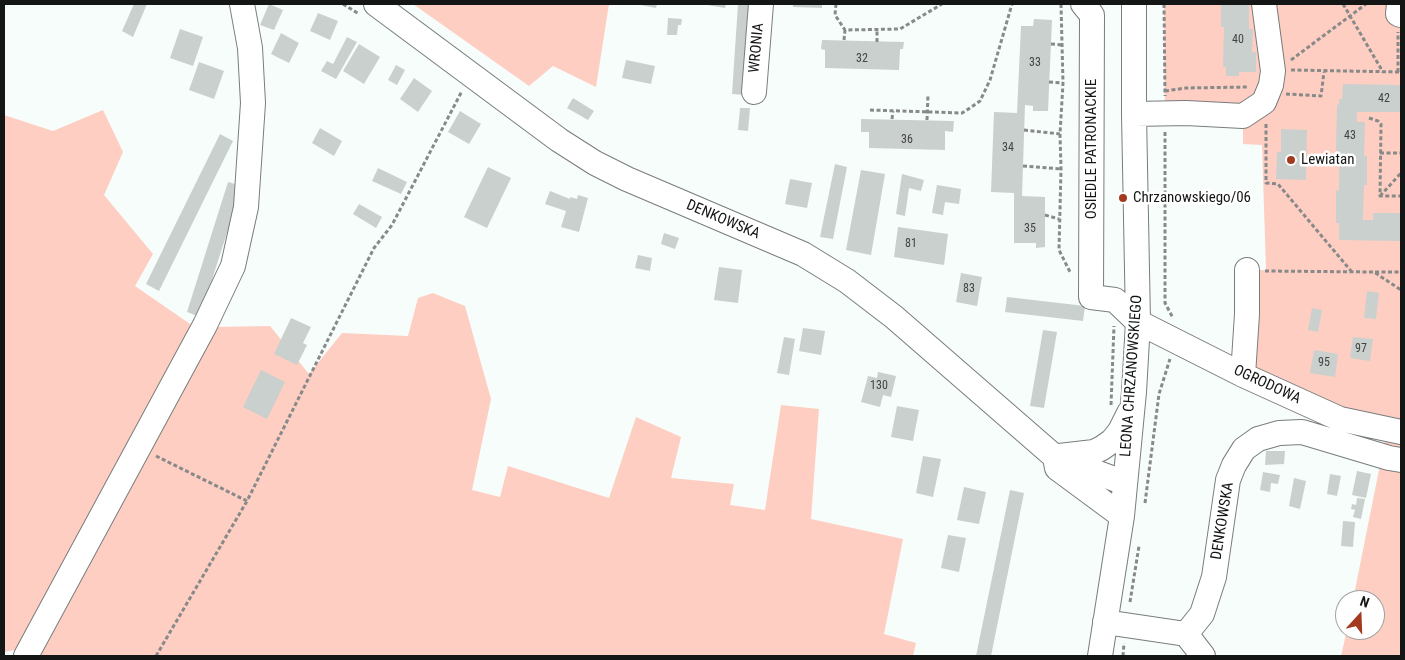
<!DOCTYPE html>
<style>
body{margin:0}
#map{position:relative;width:1405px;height:660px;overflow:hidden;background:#f7fdfb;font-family:"Roboto Condensed",sans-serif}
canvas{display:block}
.frame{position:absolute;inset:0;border:5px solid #141515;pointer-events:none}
.north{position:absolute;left:1335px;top:590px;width:50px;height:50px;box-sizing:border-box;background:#fff;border:1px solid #a1a1a1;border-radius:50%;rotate:20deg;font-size:14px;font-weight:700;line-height:20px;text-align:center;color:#141515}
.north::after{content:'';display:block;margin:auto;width:18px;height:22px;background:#a33a1f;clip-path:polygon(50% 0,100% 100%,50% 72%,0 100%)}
</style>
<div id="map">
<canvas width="1405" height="660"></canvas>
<div class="frame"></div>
<div class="north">N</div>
</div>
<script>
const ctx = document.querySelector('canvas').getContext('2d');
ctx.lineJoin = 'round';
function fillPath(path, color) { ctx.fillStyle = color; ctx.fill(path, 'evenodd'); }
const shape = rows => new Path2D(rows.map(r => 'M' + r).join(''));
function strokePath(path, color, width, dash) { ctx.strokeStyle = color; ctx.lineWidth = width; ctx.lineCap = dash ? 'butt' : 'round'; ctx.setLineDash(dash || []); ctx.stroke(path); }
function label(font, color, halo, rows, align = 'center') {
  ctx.font = font + ' "Roboto Condensed",sans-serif'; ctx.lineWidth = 5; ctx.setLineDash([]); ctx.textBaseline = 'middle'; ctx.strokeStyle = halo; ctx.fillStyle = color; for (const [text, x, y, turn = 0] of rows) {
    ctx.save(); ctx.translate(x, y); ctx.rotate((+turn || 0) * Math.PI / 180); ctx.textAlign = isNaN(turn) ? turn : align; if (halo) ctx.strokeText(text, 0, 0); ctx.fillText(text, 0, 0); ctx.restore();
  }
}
fillPath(shape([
 [413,4,609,4,596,87,553,66,529,86],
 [1164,4,1401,4,1401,656,1341,656,1347,630,1375,630,1375,600,1353,600,1387,430,1243,375,1247,270,1266,270,1262,145,1243,144,1243,117,1165,114],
 [103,110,123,152,104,195,153,254,135,286,193,326,27,643,15,650,4,652,4,115,53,131],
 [433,293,465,306,491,399,472,490,500,497,508,466,609,498,636,417,681,437,671,478,734,484,730,505,765,510,781,405,819,409,811,519,903,539,884,634,916,643,913,656,41,656,42,649,215,327,270,326,309,374,342,333,408,336,418,298]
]), '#fecec2');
fillPath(shape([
 [134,4,147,4,133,37,122,31],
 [269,4,283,10,274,30,260,25],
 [635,4,657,4,656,8],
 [701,4,726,4,725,8],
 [738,4,751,4,745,95,732,94],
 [793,4,822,4,822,8,793,7],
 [1221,4,1249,4,1249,29,1253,29,1252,52,1256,52,1256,72,1239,72,1239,76,1226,76,1226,67,1223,67,1224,27,1221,27],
 [318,13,338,21,330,40,310,31],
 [668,18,682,19,681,25,678,25,677,35,667,35],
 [1034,19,1052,20,1048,111,1033,111,1033,106,1025,105,1022,196,1045,197,1045,247,1036,248,1036,243,1014,243,1014,193,991,192,994,112,1017,113,1021,26,1033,26],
 [180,29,203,37,193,66,170,58],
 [281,33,299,43,289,63,271,54],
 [347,37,357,42,336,79,321,71,327,61,333,64],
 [822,40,904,42,903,49,900,49,899,70,825,68,825,50,821,49],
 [359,44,380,57,364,84,343,71],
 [626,60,655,66,651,84,622,78],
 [199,62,224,71,214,99,189,90],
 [396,65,405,70,397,85,388,80],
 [414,78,432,91,418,112,400,99],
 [1343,84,1401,85,1401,112,1357,112,1357,122,1365,122,1364,156,1367,156,1367,185,1364,185,1363,220,1373,220,1373,213,1401,213,1401,241,1339,240,1339,223,1336,223,1336,191,1339,190,1339,151,1336,151,1337,104,1339,105,1339,99,1342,99],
 [573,98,594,111,588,120,567,108],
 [740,108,750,108,748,131,738,130],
 [460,111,481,124,469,144,448,132],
 [861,119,954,121,953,132,945,131,945,150,869,148,869,132,861,132],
 [320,128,342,141,334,156,312,143],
 [1281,129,1307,130,1306,180,1276,179,1277,152,1281,152],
 [220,134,233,141,159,291,146,284],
 [835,164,847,167,833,239,820,237],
 [488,167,511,178,487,228,464,217],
 [378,168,407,182,401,194,372,181],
 [861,170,885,174,871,255,846,250],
 [902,174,924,180,921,191,909,188,905,216,896,214],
 [790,179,812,183,807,208,785,204],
 [228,182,242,186,200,317,187,312],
 [937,185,961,189,959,204,945,202,943,215,932,213],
 [550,191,570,199,570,197,577,199,578,195,588,198,579,232,561,227,566,211,545,204],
 [359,204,382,217,376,228,353,214],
 [898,227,948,234,944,265,894,257],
 [664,233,679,238,675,249,661,244],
 [638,255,652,258,650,271,635,268],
 [719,267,742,270,738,303,714,300],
 [961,273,982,277,977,306,956,302],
 [1367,291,1379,293,1376,319,1364,318],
 [1007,297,1085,306,1083,321,1005,312],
 [1312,308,1322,310,1318,332,1308,330],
 [291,318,311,327,303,343,307,345,297,365,274,354],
 [803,328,825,331,821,355,799,351],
 [1043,330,1057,332,1044,408,1030,406],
 [784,337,795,339,789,375,777,373],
 [1353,337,1373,339,1370,361,1350,358],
 [1314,350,1338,354,1335,377,1310,373],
 [261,370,285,382,267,419,243,407],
 [878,372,896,376,891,397,883,395,880,407,861,402,868,376,877,378],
 [897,406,919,410,913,441,891,437],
 [1266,451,1285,451,1284,464,1265,465],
 [923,456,941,459,933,497,916,493],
 [1357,471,1371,474,1366,498,1352,495],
 [1263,472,1280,475,1278,484,1271,483,1270,492,1260,490],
 [1330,474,1341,476,1337,496,1327,494],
 [1294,478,1306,481,1300,509,1289,506],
 [964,487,986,492,979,524,957,520],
 [1010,490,1024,493,991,656,976,656],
 [1357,498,1365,499,1361,519,1353,517,1355,510,1351,509,1352,504,1356,505],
 [1343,521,1355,522,1353,547,1341,546],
 [948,535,966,538,959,572,941,568]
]), '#cad0ce');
const minor = shape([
 [376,4,559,140,595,163,627,179,803,254,847,281,894,317,1055,457,1125,483],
 [1083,4,1092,15,1091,297,1115,300,1138,322,1243,375,1340,419,1401,432],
 [1399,4,1398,14,1401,15],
 [754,92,761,4],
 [1134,114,1186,113,1243,116,1264,102,1271,85,1273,71,1264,4],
 [1243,375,1247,314,1247,270],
 [1059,456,1094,452,1102,448,1112,441,1120,431,1129,413],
 [1056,463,1057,468,1122,516],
 [1105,622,1186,634,1203,656],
 [1186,634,1202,614,1214,577,1228,480,1234,465,1244,449,1258,439,1279,433,1302,432,1389,458,1401,460],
 [26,656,205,325,233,266,246,207,253,103,250,48,242,4],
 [1100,656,1122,516,1134,392,1138,322,1134,114,1134,4]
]);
strokePath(minor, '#787d7c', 26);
strokePath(shape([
 [343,4,359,14],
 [836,4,835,15,845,30,900,29,942,4],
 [1061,4,1063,83,1060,134,1061,169,1059,250,1071,274],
 [1164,4,1165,96],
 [1343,4,1383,72],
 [844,40,845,30],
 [877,42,877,29],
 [1051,44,1062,45],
 [1291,60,1366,4],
 [1291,70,1401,72],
 [1398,72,1398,32],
 [1049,82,1063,83],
 [1165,91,1186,88,1249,87],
 [1286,94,1321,96,1324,72],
 [870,110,962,113,970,108,980,101,990,80,1012,4],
 [1369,118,1378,121,1381,124,1380,196,1401,196],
 [892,119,893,111],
 [927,120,928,95],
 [1266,124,1266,183,1278,184,1351,271],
 [1024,130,1060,134],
 [1165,132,1165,303,1173,318],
 [1380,153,1401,153],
 [1023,166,1061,169],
 [1380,196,1401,173],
 [1045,215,1059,219],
 [1265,271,1374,272,1401,290],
 [1375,272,1401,272],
 [1111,405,1114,326],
 [156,456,247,501,374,248,392,225,462,91],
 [1145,503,1159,394,1170,359],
 [1130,602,1139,546],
 [156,656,247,501],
 [1123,656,1124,643]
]), '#878a89', 3, [4, 2.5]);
strokePath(minor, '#fff', 24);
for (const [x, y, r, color] of [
 [1291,160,5,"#a33a1f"],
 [1123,198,5,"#a33a1f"]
]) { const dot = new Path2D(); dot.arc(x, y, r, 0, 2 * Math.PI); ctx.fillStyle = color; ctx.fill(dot); strokePath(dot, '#fff', 2); }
label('12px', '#424443', null, [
 ["40",1238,40],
 ["32",862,59],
 ["33",1035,63],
 ["42",1384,99],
 ["43",1350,136],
 ["36",907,140],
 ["34",1008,148],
 ["35",1030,229],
 ["81",911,244],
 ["83",969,289],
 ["97",1361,349],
 ["95",1324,363],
 ["130",879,386]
]);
label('15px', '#141515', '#fff', [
 ["WRONIA",757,48,-85],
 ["OSIEDLE PATRONACKIE",1092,149,-90],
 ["DENKOWSKA",723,220,23],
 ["LEONA CHRZANOWSKIEGO",1132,376,-86],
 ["OGRODOWA",1267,385,25],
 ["DENKOWSKA",1223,521,-81]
]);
label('15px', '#141515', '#fff', [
 ["Lewiatan",1301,160],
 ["Chrzanowskiego/06",1133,198]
], 'left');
</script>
